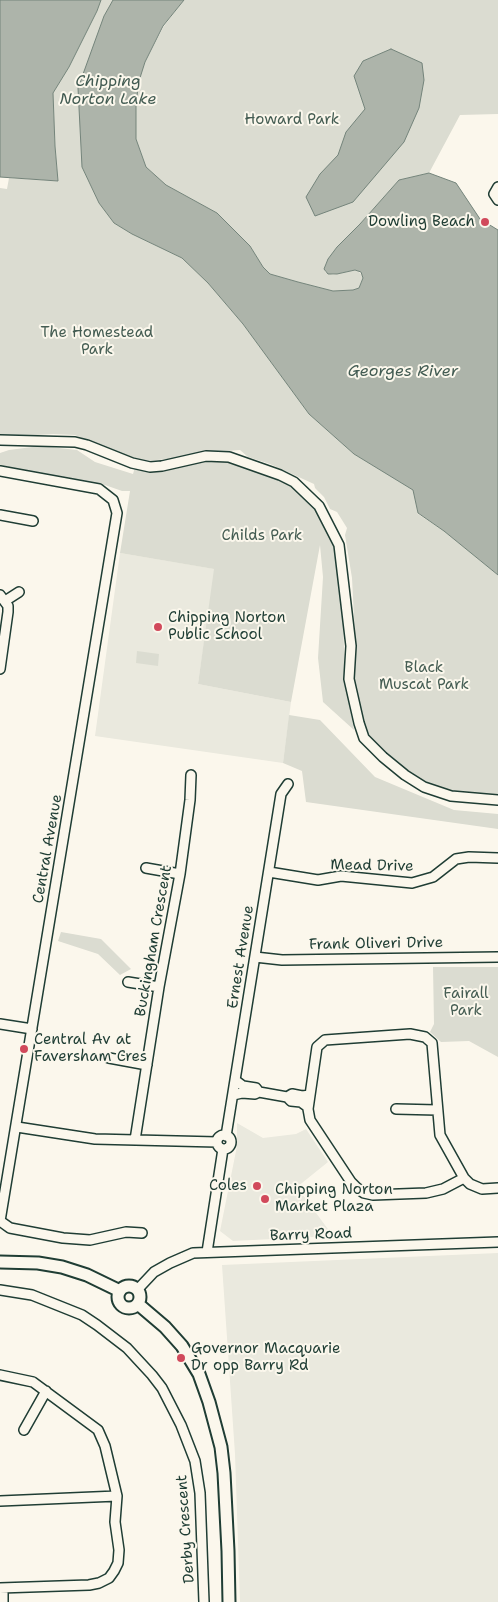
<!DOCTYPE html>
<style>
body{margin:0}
canvas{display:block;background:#fbf7ec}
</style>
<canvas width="498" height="1602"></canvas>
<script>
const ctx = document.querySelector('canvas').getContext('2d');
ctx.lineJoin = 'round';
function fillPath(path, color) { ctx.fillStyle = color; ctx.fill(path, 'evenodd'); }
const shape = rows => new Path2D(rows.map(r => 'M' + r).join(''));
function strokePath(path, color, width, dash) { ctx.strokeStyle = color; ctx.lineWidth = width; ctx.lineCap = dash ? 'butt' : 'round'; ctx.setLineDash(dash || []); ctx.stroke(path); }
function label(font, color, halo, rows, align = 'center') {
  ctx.font = font + ' "Shantell Sans",sans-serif'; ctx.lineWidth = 4; ctx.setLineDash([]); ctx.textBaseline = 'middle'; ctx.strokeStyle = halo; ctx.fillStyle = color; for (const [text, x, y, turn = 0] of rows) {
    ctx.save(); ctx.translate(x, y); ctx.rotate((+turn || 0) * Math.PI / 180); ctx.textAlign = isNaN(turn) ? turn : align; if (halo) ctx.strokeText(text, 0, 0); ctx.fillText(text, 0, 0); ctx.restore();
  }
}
fillPath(shape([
 [120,553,215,569,198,684,291,702,283,763,95,736],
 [237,1123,263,1138,296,1134,306,1129,328,1162,297,1187,333,1236,233,1241,220,1231,237,1146],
 [498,1253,498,1602,240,1602,235,1454,222,1265]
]), '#eae9de');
fillPath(shape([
 [101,0,113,0,104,16,82,167,99,203,114,223,132,234,182,258,208,283,243,324,309,414,354,454,414,490,418,514,444,531,498,575,498,800,451,796,424,787,364,738,349,679,355,636,352,578,345,535,347,528,337,512,330,509,324,497,315,488,314,484,270,464,248,457,240,450,193,454,169,459,144,461,98,445,75,435,53,434,7,437,0,435,0,188,7,189,9,178,58,181,55,146,53,93,69,67,97,11],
 [184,0,498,0,498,114,460,115,429,173,399,180,360,224,337,247,325,266,325,272,333,275,355,270,358,271,362,275,363,278,359,288,353,290,333,291,298,282,270,274,263,267,250,246,217,213,166,185,146,167,136,139,136,103,139,81,145,62,164,26],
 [40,446,77,450,95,462,133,474,135,467,203,460,216,460,237,463,293,485,315,506,337,552,342,586,345,681,354,730,323,702,318,658,323,577,320,545,291,702,198,684,214,569,120,553,130,491,122,491,105,485,0,466,0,453,9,450],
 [137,651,159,654,158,666,136,663],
 [289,715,320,720,375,777,454,810,498,814,498,829,306,802,302,771,283,763],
 [61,932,101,939,131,969,120,975,98,954,58,941],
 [433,967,498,967,498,1057,469,1041,441,1042,430,1032,434,1024]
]), '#dbdcd1');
const water = shape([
 [0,0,101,0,97,11,69,67,53,93,55,146,58,181,0,177,0,0],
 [113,0,184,0,163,26,145,62,139,81,136,103,136,139,146,167,166,185,217,213,250,246,263,267,270,274,298,282,333,291,353,290,359,288,363,278,361,272,355,270,337,274,328,274,324,269,328,259,337,247,360,224,399,180,429,173,456,183,480,219,498,230,498,575,444,531,418,513,413,490,354,454,309,414,243,324,208,283,182,258,132,234,114,223,99,203,82,167,78,88,104,16,113,0],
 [391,49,422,63,424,80,419,108,404,142,353,202,315,216,306,197,320,174,338,155,346,132,365,109,354,76,363,61,391,49]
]);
fillPath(water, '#adb4aa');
strokePath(water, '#74847b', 1);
const minor = shape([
 [498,187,494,194,498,200],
 [0,440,75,442,87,445,132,463,150,467,162,466,206,456,229,457,280,475,294,482,319,506,339,545,351,646,349,679,359,723,364,738,383,757,405,775,424,787,451,796,498,800],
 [0,471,99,489,113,500,117,513,0,1221],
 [0,515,33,521],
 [0,595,8,606,8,612,0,669],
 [5,601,19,592],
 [146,868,180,874],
 [269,872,318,880,341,876,412,883,433,877,456,859,469,857,498,858],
 [255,957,282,960,498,957],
 [128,982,159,987],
 [0,1024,32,1029],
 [109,1058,147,1065],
 [235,1080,243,1086,256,1088,259,1092],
 [233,1095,242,1093,255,1094,259,1092,287,1097,291,1101,301,1102,308,1107],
 [287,1097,292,1094,302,1096,310,1095],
 [396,1109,437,1110],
 [17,1127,95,1139,217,1142],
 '217 1142a7 7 0 1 1 14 0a7 7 0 1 1-14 0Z',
 [226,1136,281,794,288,784],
 [135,1140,159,987,180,874,190,800,191,775],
 [464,1178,443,1189,426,1193,373,1195,364,1193,357,1188,351,1182,310,1120,308,1109,317,1047,325,1040,410,1034,425,1037,432,1043,440,1135,464,1178,470,1184,482,1189,498,1188],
 [0,1221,10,1228,63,1238,90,1240,126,1232,142,1233],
 [207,1252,223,1149],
 [138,1289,154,1272,170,1263,193,1253,498,1242],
 [0,1290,32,1295,82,1315,97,1325,127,1348,152,1375,162,1388,181,1425,195,1461,200,1493,204,1602],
 [0,1375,33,1382,98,1430,105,1446,117,1496,115,1522,119,1550,118,1563,114,1571,109,1578,99,1583,89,1585,0,1588],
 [24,1430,46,1391],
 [0,1501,117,1496],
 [3,1588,3,1602]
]);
const major = shape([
 [0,1262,38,1263,62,1267,87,1275,120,1291],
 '118 1297a11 11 0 1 1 22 0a11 11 0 1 1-22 0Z',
 [138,1304,165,1327,182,1346,199,1374,209,1402,221,1447,224,1473,228,1551,229,1602]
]);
strokePath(minor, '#1f3d34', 12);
strokePath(major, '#1f3d34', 15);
strokePath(minor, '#fbf7ec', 9);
strokePath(major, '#fbf7ec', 11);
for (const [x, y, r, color] of [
 [485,222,5,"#d1495b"],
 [158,627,5,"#d1495b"],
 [24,1049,5,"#d1495b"],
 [257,1186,5,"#d1495b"],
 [265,1199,5,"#d1495b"],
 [181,1358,5,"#d1495b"]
]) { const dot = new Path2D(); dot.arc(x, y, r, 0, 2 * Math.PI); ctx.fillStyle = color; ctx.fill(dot); strokePath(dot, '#fbf7ec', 2); }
label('15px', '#455d53', '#fbf7ec', [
 ["Howard Park",292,120],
 ["The Homestead",97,333],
 ["Park",97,350],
 ["Childs Park",262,536],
 ["Black",424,668],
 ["Muscat Park",424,685],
 ["Fairall",466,994],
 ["Park",466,1011]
]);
label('15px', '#1f3d34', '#fbf7ec', [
 ["Dowling Beach",475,222,"right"],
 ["Chipping Norton",168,618],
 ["Public School",168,635],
 ["Central Av at",34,1040],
 ["Faversham Cres",34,1057],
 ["Coles",247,1186,"right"],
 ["Chipping Norton",275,1190],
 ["Market Plaza",275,1207],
 ["Governor Macquarie",191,1349],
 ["Dr opp Barry Rd",191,1366]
], 'left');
label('15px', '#1f3d34', '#fbf7ec', [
 ["Central Avenue",48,849,-80],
 ["Mead Drive",372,866,1],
 ["Buckingham Crescent",154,941,-80],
 ["Frank Oliveri Drive",376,944,-1],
 ["Ernest Avenue",241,957,-81],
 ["Barry Road",311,1235,-2],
 ["Derby Crescent",186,1529,-94]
]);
label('italic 16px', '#425b52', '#fbf7ec', [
 ["Chipping",108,82],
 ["Norton Lake",108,100],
 ["Georges River",403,372]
]);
</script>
